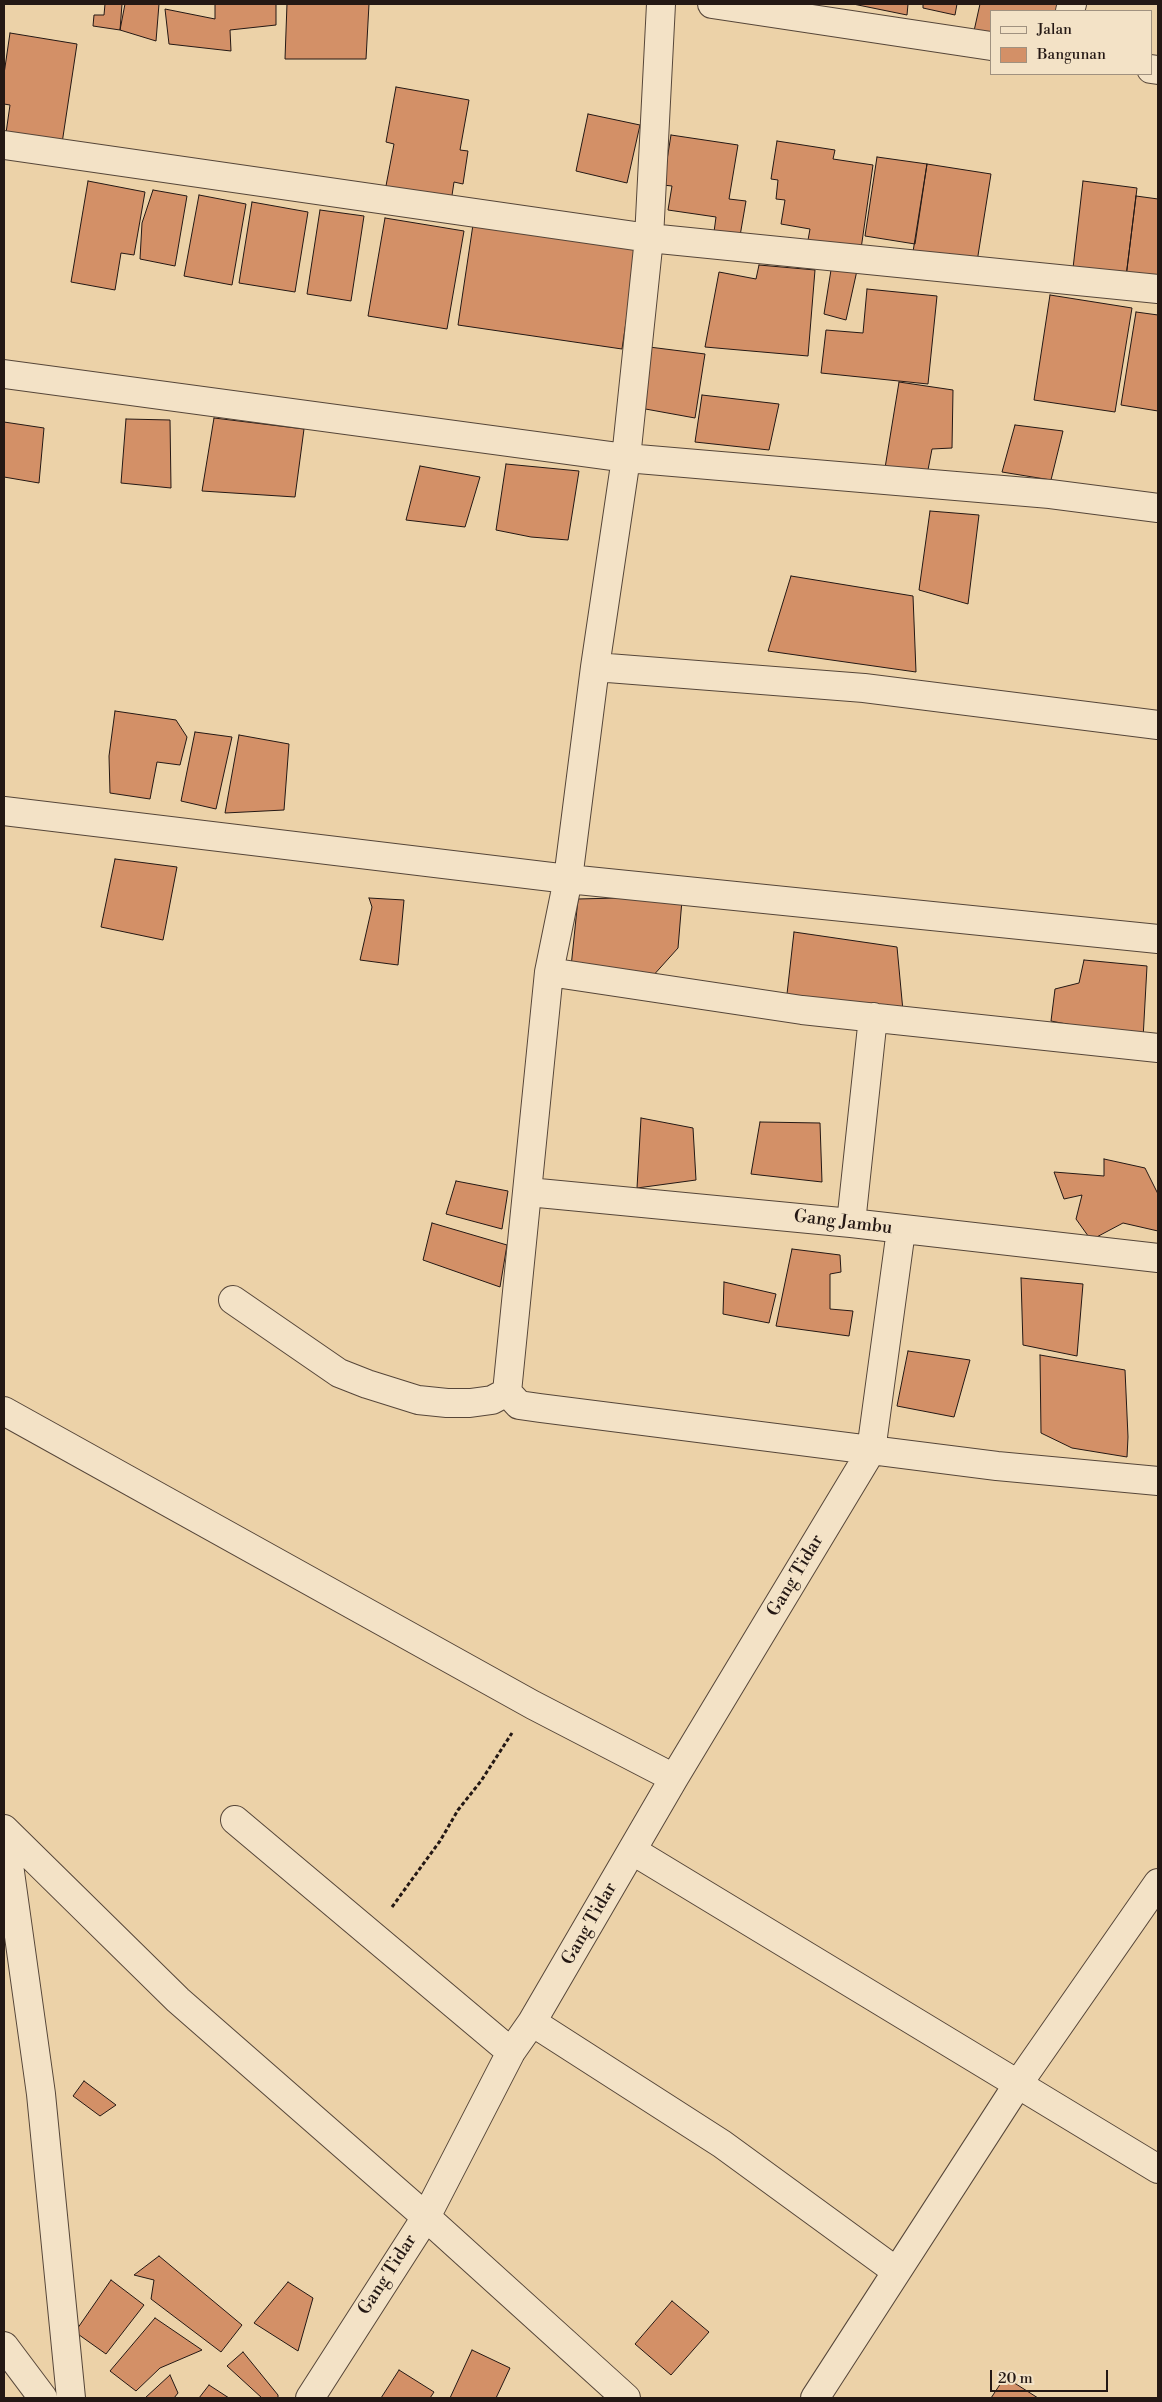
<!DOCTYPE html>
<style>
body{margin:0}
#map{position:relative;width:1162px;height:2402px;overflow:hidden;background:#ecd2a8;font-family:"Libre Bodoni",serif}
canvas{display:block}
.frame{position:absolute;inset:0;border:5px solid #241814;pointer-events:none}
.legend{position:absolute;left:990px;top:10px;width:162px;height:65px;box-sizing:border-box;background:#f3e2c6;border:1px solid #a0917f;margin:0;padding:6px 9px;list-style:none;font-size:15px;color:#241814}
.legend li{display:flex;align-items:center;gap:10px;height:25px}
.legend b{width:25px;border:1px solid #a0917f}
.scale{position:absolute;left:990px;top:2370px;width:118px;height:22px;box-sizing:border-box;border:2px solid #241814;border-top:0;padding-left:6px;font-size:15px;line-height:18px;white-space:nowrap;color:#241814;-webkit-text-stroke:4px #f3e2c6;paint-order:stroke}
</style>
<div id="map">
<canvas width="1162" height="2402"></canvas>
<div class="frame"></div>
<ul class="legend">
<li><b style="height:6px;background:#f3e2c6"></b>Jalan</li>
<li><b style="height:14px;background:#d39067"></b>Bangunan</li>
</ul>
<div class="scale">20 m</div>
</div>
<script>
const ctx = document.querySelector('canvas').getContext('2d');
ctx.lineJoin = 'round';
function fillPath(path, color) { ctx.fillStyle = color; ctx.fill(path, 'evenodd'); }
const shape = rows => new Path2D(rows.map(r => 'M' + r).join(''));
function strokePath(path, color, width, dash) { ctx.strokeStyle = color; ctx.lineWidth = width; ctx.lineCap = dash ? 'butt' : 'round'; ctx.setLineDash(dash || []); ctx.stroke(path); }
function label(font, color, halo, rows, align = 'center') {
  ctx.font = font + ' "Libre Bodoni",serif'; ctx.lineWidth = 4; ctx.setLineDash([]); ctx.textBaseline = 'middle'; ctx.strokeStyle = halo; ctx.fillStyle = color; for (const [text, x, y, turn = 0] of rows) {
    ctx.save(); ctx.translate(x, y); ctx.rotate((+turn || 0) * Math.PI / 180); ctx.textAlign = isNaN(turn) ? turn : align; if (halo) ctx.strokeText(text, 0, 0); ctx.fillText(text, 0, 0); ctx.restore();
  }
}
const building = shape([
 [105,4,122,4,120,30,93,26,94,15,104,15,105,4],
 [125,4,159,4,156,41,120,30,125,4],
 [215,4,276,4,276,25,230,30,231,51,169,44,165,9,215,19,215,4],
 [287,4,369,4,366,59,285,59,287,4],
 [853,4,908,4,907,15,853,4],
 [923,4,957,4,955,15,923,8,923,4],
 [980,4,1070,4,1069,11,991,11,991,43,972,40,980,4],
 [10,33,77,44,61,150,5,140,10,105,4,104,4,74,10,33],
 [396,87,469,100,460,150,468,151,463,184,454,182,451,202,385,191,394,144,386,142,396,87],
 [588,114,640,125,627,183,576,171,588,114],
 [671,135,738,145,729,199,746,201,740,236,714,232,716,217,668,210,672,186,663,185,671,135],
 [777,141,835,150,833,159,873,165,861,249,808,240,810,229,781,224,785,200,776,199,778,180,771,179,777,141],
 [877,157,927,164,915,244,865,236,877,157],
 [927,164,991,174,976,268,912,258,927,164],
 [88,181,145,192,134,255,121,253,115,290,71,282,88,181],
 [1083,181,1137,188,1126,277,1072,277,1083,181],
 [153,190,187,196,175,266,140,259,142,223,153,190],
 [199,195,246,204,232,285,184,276,199,195],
 [1136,196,1158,199,1158,281,1126,277,1136,196],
 [252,202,308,212,295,292,239,283,252,202],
 [320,210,364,216,351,301,307,294,320,210],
 [385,218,464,231,447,329,368,316,385,218],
 [474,218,638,242,622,349,458,325,474,218],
 [759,265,815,270,808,356,705,347,719,272,756,279,759,265],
 [858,266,846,320,824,314,831,270,858,266],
 [867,289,937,296,928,384,821,373,826,330,863,333,867,289],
 [1050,295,1132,308,1115,412,1034,400,1050,295],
 [1136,312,1158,315,1158,411,1121,405,1136,312],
 [649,347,705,354,695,418,640,408,649,347],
 [899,382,953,390,952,448,932,449,927,475,885,468,899,382],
 [702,395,779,404,769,450,695,442,702,395],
 [214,418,304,429,295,497,202,491,214,418],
 [126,419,170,420,171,488,121,483,126,419],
 [4,422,44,428,39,483,4,477,4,422],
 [1015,425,1063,431,1051,480,1002,472,1015,425],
 [506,464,579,471,568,540,531,537,496,530,506,464],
 [420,466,480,477,465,527,406,520,420,466],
 [930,511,979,515,968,604,919,590,930,511],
 [791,576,913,596,916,672,768,651,791,576],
 [115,711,176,720,187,737,180,765,157,762,150,799,110,793,109,756,115,711],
 [195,732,232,737,216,809,181,801,195,732],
 [239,735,289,744,284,810,225,813,239,735],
 [115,859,177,867,163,940,101,927,115,859],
 [656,897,682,900,678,948,651,978,571,967,578,899,656,897],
 [369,898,404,900,398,965,360,960,372,907,369,898],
 [794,932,897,947,903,1011,787,994,794,932],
 [1084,960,1147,966,1143,1039,1051,1021,1055,989,1079,983,1084,960],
 [641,1118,693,1128,696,1180,637,1188,641,1118],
 [760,1122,820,1123,822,1182,751,1174,760,1122],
 [1104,1159,1145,1168,1158,1194,1158,1231,1123,1223,1091,1240,1076,1219,1082,1195,1064,1199,1054,1172,1104,1176,1104,1159],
 [456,1181,508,1191,502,1229,446,1214,456,1181],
 [432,1223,507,1245,500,1287,423,1260,432,1223],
 [792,1249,840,1255,841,1272,830,1274,830,1309,853,1311,849,1336,776,1326,792,1249],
 [1021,1278,1083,1284,1077,1356,1023,1345,1021,1278],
 [724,1282,776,1294,769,1323,723,1314,724,1282],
 [908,1351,970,1360,954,1417,897,1406,908,1351],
 [1040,1355,1125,1370,1128,1437,1127,1457,1072,1448,1041,1433,1040,1355],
 [84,2081,116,2105,100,2116,73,2096,84,2081],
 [159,2256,242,2325,221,2352,151,2299,154,2280,134,2275,159,2256],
 [111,2280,144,2305,106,2354,75,2332,111,2280],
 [288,2282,313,2298,298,2351,254,2323,288,2282],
 [672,2301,709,2332,671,2375,635,2344,672,2301],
 [155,2318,202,2350,160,2368,136,2391,110,2371,155,2318],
 [472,2350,510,2368,496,2398,450,2398,472,2350],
 [243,2352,278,2395,278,2398,262,2398,227,2366,243,2352],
 [399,2370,434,2392,430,2398,381,2398,399,2370],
 [170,2375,178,2393,174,2398,145,2398,170,2375],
 [1005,2377,1038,2398,991,2398,1005,2377],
 [209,2385,229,2398,199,2398,209,2385]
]);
fillPath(building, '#d39067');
strokePath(building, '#241814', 1);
const minor = shape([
 [661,4,649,238,626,458,595,667,568,879,549,972,507,1392,519,1405,540,1408,997,1466,1158,1481],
 [712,4,991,46],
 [1070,11,1072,4],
 [1151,69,1158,70],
 [4,145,649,238,1158,289],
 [4,374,626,458,1050,494,1158,508],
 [595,667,864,688,1158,725],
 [4,811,568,879,1158,939],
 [549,972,802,1010,1158,1048],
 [528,1192,851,1223,1158,1258],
 [851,1223,873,1017],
 [233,1300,339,1373,367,1384,418,1400,447,1403,470,1403,492,1400,507,1392],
 [4,1411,533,1705,674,1778],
 [235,1820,511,2052],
 [4,1829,178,2000,426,2217,626,2398],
 [4,1829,41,2094,71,2398],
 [633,1851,1158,2169],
 [532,2022,722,2144,896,2271],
 [4,2346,43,2398],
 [310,2398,426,2217,511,2052,532,2022,674,1778,871,1451,901,1230],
 [815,2398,1018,2084,1158,1883]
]);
strokePath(minor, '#564639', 30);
strokePath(shape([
 [392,1907,440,1841,458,1810,481,1781,512,1733]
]), '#241814', 3, [4, 2.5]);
strokePath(minor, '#f3e2c6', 28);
label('18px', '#241814', '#f3e2c6', [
 ["Gang Jambu",843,1223,7],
 ["Gang Tidar",796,1576,-59],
 ["Gang Tidar",590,1924,-60],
 ["Gang Tidar",388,2275,-57]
]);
</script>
